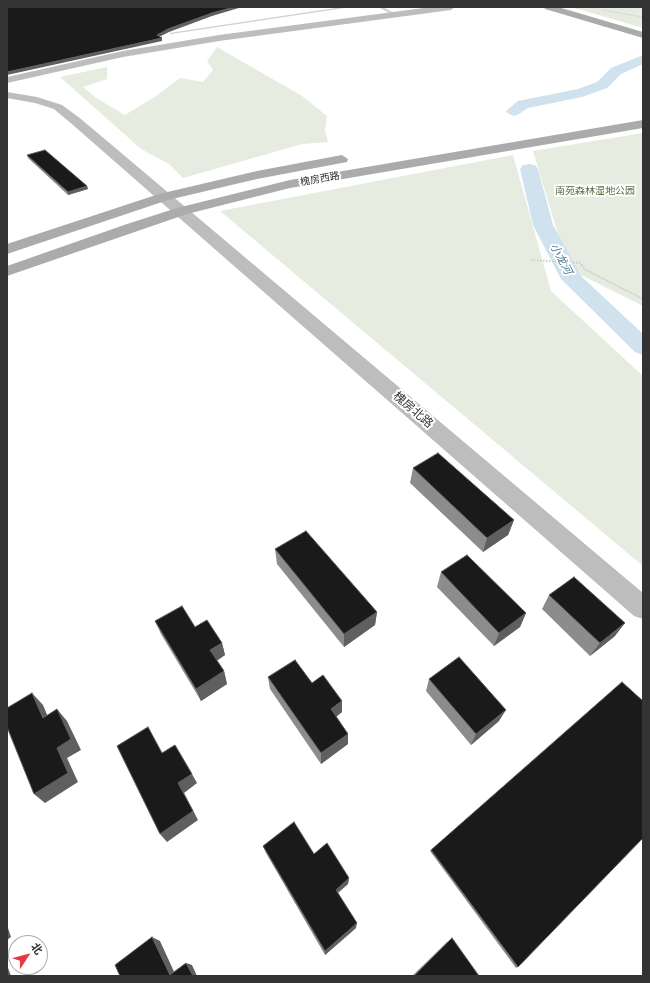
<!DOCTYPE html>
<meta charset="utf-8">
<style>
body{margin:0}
#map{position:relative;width:650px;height:983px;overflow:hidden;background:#fff;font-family:Quicksand,"Noto Sans SC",sans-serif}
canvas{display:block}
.frame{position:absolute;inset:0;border:8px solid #333;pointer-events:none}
.north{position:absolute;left:8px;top:935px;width:40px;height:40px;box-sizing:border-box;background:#fff;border:1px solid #adadad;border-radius:50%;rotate:54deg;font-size:11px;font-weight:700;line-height:16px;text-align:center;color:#333}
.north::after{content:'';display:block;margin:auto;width:14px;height:18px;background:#e63946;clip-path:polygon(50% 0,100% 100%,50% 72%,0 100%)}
</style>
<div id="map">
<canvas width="650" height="983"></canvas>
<div class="frame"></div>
<div class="north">北</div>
</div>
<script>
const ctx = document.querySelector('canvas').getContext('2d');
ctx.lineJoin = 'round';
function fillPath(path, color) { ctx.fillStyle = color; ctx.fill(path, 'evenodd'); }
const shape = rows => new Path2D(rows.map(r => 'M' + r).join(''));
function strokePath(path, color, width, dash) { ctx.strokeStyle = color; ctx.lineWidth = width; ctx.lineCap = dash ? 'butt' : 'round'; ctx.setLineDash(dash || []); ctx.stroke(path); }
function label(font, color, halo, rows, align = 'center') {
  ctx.font = font + ' Quicksand,"Noto Sans SC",sans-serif'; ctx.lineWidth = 4; ctx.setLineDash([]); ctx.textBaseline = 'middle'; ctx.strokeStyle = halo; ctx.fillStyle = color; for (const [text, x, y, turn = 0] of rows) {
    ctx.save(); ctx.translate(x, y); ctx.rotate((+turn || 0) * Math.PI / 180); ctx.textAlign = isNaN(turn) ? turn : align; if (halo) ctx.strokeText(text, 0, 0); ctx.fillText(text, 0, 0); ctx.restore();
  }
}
fillPath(shape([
 [571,7,643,7,643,28],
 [217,47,302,96,327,116,325,130,328,142,302,144,183,178,169,164,141,149,60,77,107,67,107,79,83,87,96,98,125,115,156,96,180,78,203,82,213,70,207,61],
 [643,133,643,306,577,273,564,254,533,151],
 [513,155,551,291,643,376,643,566,220,211]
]), '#e6ecdf');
fillPath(shape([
 [643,55,643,64,621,74,607,88,582,97,528,108,519,114,514,116,509,114,506,111,518,101,578,89,597,82,611,68,643,55],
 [529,164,535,165,538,169,553,225,581,276,643,334,643,355,635,352,561,279,533,225,520,169,523,165,529,164]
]), '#cfe2ee');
strokePath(shape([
 [602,10,643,17]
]), '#cdcdcd', 1, [1, 1]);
strokePath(shape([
 [531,260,580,263,586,270,643,299]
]), '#cdcdcd', 2, [1.5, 1.5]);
fillPath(shape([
 [342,7,351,7,171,34,169,33,342,7],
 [378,7,383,7,396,14,393,15,378,7]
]), '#d0d0d0');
fillPath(shape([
 [431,7,455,7,451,10,219,41,123,57,7,83,7,77,123,51,219,35,431,7],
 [7,92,37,97,62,105,81,119,643,593,643,619,634,616,73,125,54,109,35,103,7,98,7,92]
]), '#bdbdbd');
fillPath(shape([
 [544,7,558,7,643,32,643,38,545,9,544,7],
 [643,120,643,128,290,188,187,214,7,276,7,266,127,224,177,208,290,180,643,120],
 [342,155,348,159,347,162,257,179,168,200,7,254,7,244,159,194,257,171,342,155]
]), '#ababab');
fillPath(shape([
 [27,155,87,186,88,189,68,195,28,158],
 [413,468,514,520,508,535,483,552,410,483],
 [275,549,377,612,375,625,344,647,277,564],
 [441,572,526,613,520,627,494,646,437,587],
 [549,595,615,636,590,656,542,609],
 [155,621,195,627,222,643,225,655,217,661,224,671,227,684,201,701,161,634],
 [268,677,312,683,342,712,336,717,348,734,348,744,321,764,270,689],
 [429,679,499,721,471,745,426,691],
 [263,846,314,854,349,878,348,884,338,893,356,928,325,955,266,853],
 [431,850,518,967,516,968,430,851],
 [452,938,479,976,412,976,447,942]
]), '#8c8c8c');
fillPath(shape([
 [234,7,242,7,212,16,169,32,157,38,157,35,168,29,212,13],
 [162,38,162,41,7,75,7,72],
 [87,186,88,189,68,195,68,192],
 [514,520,508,535,483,552,487,538],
 [377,612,375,625,344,647,344,634],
 [526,613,520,627,494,646,499,633],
 [625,623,615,636,590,656,600,643],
 [222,643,225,655,214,662,210,650],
 [224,671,227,684,201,701,196,689],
 [32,693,43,705,53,729,43,718],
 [342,701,342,712,331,721,331,709],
 [57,709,67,721,81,750,67,758,78,782,45,803,34,794,57,748],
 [506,710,499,721,471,745,476,734],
 [348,734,348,744,321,764,321,753],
 [192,774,197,783,184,793,198,820,167,842,160,834,178,783],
 [349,878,348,884,335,895,336,890],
 [357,923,356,928,325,955,325,951],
 [7,925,11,937,7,940],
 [152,937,160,941,176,976,170,975],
 [186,963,192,965,197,976,193,976],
 [7,965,11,976,7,976]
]), '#5f5f5f');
const building = shape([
 [7,7,234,7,212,13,168,29,157,35,162,38,7,72,7,7],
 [45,150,87,186,68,192,27,155,45,150],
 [438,453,514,520,487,538,413,468,438,453],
 [306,531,377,612,344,634,275,549,306,531],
 [467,555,526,613,499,633,441,572,467,555],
 [574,577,625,623,600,643,549,595,574,577],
 [182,606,195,627,207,620,222,643,210,650,224,671,196,689,155,621,182,606],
 [459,657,506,710,476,734,429,679,459,657],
 [295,660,312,683,323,675,342,701,331,709,348,734,321,753,268,677,295,660],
 [622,682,643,701,643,838,518,967,431,850,622,682],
 [32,693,43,718,57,709,71,739,57,748,68,773,34,794,7,727,7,708,32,693],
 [148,727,162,753,175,745,192,774,178,783,193,811,160,834,117,746,148,727],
 [294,822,314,854,327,843,349,878,336,890,357,923,325,951,263,846,294,822],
 [152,937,170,975,186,963,193,976,120,976,115,965,152,937],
 [452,938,479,976,414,976,452,938]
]);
fillPath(building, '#1a1a1a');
strokePath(building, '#5f5f5f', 1);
label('10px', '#333', '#fff', [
 ["槐房西路",320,179,-10]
]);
label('10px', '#56703f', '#fff', [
 ["南苑森林湿地公园",595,191]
]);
label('italic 11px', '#3f7597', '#fff', [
 ["小龙河",561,259,62]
]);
label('12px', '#333', '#fff', [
 ["槐房北路",413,410,41]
]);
</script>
